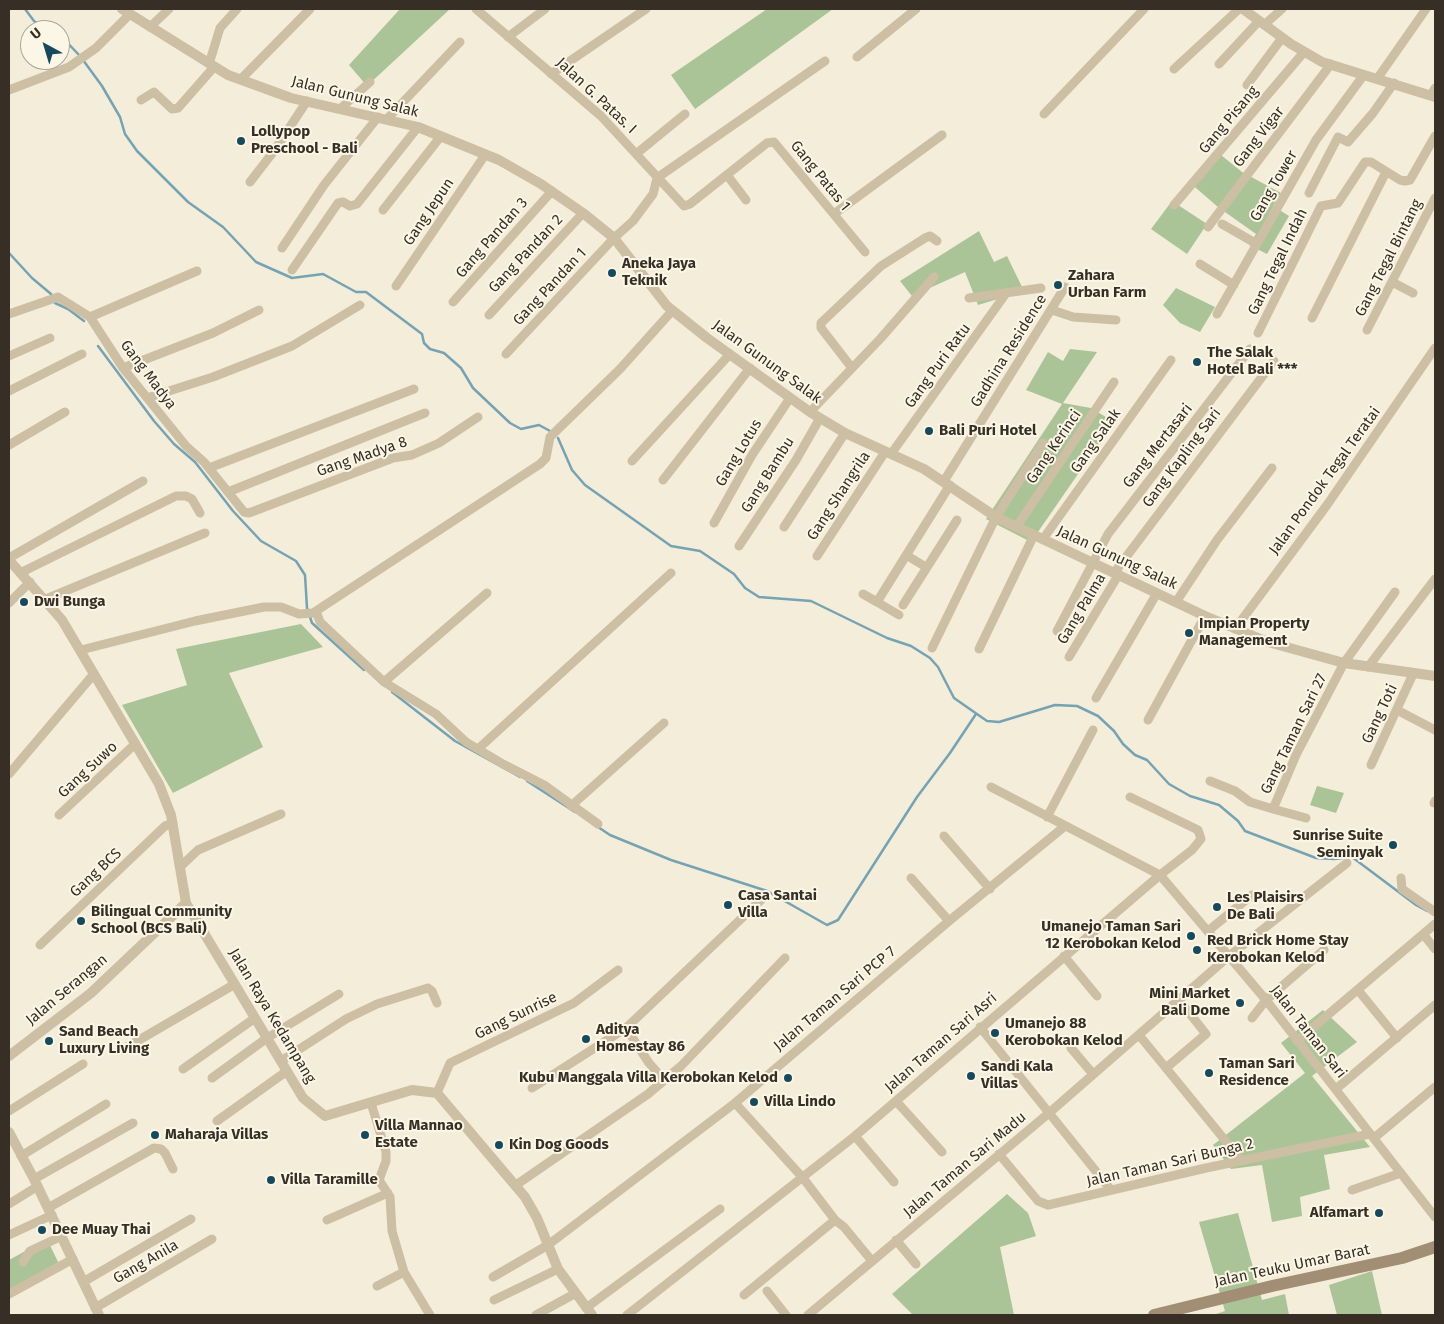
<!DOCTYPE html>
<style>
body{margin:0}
#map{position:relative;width:1444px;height:1324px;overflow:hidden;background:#f4edd9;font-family:"Fira Sans",sans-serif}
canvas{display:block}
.frame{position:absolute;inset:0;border:10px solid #372f26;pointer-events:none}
.north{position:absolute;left:20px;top:20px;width:50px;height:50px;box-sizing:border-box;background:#fbf6e5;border:1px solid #ada699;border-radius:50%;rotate:321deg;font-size:14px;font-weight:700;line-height:20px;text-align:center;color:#372f26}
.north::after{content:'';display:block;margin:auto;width:18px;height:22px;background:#17495d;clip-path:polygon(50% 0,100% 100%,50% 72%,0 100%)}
</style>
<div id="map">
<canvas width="1444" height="1324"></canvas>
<div class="frame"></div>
<div class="north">U</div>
</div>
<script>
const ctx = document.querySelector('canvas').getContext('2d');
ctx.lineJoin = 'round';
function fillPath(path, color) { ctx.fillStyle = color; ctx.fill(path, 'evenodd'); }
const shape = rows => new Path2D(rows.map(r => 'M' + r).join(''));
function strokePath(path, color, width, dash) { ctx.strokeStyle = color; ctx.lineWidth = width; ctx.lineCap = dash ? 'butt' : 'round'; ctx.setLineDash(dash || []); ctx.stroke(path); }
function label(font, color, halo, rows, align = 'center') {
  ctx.font = font + ' "Fira Sans",sans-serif'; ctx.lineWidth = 4; ctx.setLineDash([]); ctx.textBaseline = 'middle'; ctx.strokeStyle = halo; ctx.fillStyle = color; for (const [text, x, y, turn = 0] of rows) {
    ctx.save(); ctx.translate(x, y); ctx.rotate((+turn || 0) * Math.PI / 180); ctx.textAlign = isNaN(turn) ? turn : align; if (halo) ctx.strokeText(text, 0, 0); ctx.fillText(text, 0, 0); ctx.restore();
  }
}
fillPath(shape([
 [400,9,450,9,367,86,349,65],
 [767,9,833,9,695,109,671,75],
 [1216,151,1242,172,1281,193,1273,206,1289,216,1267,254,1249,245,1256,234,1218,207,1189,182],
 [1172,201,1207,224,1187,254,1151,229],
 [979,231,994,262,1007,256,1024,291,978,305,965,272,912,296,900,281],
 [1176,288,1215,307,1200,332,1180,323,1163,305],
 [1070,349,1097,352,1063,403,1091,408,1114,422,1031,542,986,519,1062,404,1026,390,1048,352,1063,361],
 [301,624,323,647,229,673,263,747,173,793,122,705,187,685,176,649],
 [1317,786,1344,793,1336,813,1310,805],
 [1323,1010,1357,1042,1312,1076,1370,1147,1324,1155,1330,1189,1300,1197,1302,1216,1272,1222,1262,1165,1231,1169,1213,1145,1305,1073,1281,1043],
 [1007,1194,1028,1213,1036,1236,1000,1247,1014,1315,913,1315,892,1294],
 [1238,1213,1262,1300,1285,1294,1289,1315,1213,1315,1225,1311,1199,1222],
 [47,1239,60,1266,9,1296,9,1260],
 [1372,1271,1382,1315,1337,1315,1329,1285]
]), '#abc497');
strokePath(shape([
 [25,9,34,21,47,30],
 [60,35,80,56],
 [83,60,102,86,120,117,125,134,137,151,188,202,223,227,256,262,292,278,323,274,356,292,366,292,422,334,424,343,430,349,444,353,461,368,473,388,510,423,521,429,539,425,550,431],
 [9,253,32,278,51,294,55,303,68,309,84,321],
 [98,346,154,421,174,444,195,462,233,511,261,541,296,561,305,575,307,608,312,623,364,670],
 [558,438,572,470,585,485,671,546,700,551,734,574,745,588,759,597,811,601,887,638,911,646,930,658,938,667,954,698,987,721,999,722,1055,705,1077,706,1098,716,1114,731,1123,744,1135,755,1147,760,1169,784,1190,796,1219,805,1238,821,1245,831,1316,858,1334,859,1352,857,1416,905,1427,911],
 [392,692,455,741,520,777],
 [527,781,575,812],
 [598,827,610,835,671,860,767,891,827,925,838,920,917,797,950,753,976,714]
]), '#75a3b4', 2.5);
strokePath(shape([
 [476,9,601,116,684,206,690,204,767,143,774,142,865,252],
 [1264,25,1282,9],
 [150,27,169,9],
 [508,37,545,9],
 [857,57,916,9],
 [209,64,220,28,237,9],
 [1219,64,1259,21],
 [1174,69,1239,9],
 [551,74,646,9],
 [241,79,310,9],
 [1377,79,1426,9],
 [1247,85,1282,38],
 [9,90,69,67,96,48,130,14],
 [1431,95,1435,88],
 [141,100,154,92,172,109,178,108,214,67],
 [341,108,370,82],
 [1044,114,1144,9],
 [387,119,460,42],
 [636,154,685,114],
 [727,175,746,200],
 [657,178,825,61],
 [250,182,274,151,307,101],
 [1309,193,1338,137,1348,142,1373,113,1394,83],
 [1174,205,1304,52],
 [383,210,441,136],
 [834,214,942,135],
 [1222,224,1257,244],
 [1208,227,1331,64],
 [282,248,324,185,378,117],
 [1200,264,1234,285],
 [292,270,338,203,343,202,350,206,357,204,418,127],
 [1392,282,1413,293],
 [396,286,485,155],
 [969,298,1041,288],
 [453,302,552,191],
 [1052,310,1073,317,1116,320],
 [9,314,58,297,90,317,123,368,186,446,204,462,244,512,249,513,393,458,412,455,439,443,478,417],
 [1217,314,1316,140,1363,76],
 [489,315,583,213],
 [90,317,197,271],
 [1312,318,1386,172],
 [1367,330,1435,198],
 [1258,333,1321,206,1338,203,1365,162,1371,162,1400,180,1405,181,1410,180,1435,136],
 [506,354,614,238,633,221,653,194,657,178],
 [9,356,50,338],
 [123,368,213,333,259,310],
 [852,368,821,328,821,323,881,266,925,238,930,236,937,241],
 [9,391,82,354],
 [147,398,213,377,292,346,360,305],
 [810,412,881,338,934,277],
 [9,445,65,412],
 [891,454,1007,292],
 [632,461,730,354],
 [209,468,414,389],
 [663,480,750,368],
 [944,481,1065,287],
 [228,492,425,413],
 [714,523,752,455,790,398],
 [1017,526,1114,382],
 [784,527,845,433],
 [1043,539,1171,360],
 [739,546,796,460,820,418],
 [906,555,926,567],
 [817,556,885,452],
 [9,558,143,481],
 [20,573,176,496,186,496,192,499,200,513],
 [1114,573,1274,361],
 [863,594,877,602],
 [46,599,205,533],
 [1176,602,1217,540,1272,468],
 [9,603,30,582],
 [903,605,957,520],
 [316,611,320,622,384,682,436,714,466,742,503,764,544,785,598,824],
 [899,615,877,602,950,485],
 [1235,629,1327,505,1435,348],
 [1057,631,1108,534,1250,349],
 [932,648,996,517,1043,443],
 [979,649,1034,535],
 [81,650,195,621,264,607,281,607,299,614,313,613,540,464,546,458,550,437,620,369,672,311],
 [1069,657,1119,574],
 [1368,667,1435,579],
 [384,682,487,593],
 [1096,698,1157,593],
 [1397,710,1435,730],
 [1148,720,1205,616],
 [478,749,671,573],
 [1371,765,1413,674],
 [9,774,93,675],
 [1210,781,1235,791,1250,802,1273,809,1296,755,1344,663,1395,592],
 [991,787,1160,875,1266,1000,1435,1217],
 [1434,803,1435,801],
 [571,806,664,723],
 [1273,809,1306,818],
 [59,815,135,744],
 [1047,817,1093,730],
 [944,836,990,889],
 [180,867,198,850,281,814],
 [911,878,949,921],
 [1401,878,1402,889,1435,912],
 [1208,931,1252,895],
 [1423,934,1435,949],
 [40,945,165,826,173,823],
 [1064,956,1097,996],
 [1358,990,1397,1038],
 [1252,1018,1266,1000,1324,950],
 [980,1027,1111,1190],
 [626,1028,649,1063,664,1080],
 [1139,1035,1242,1161],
 [1297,1041,1435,924],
 [1071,1048,1093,1074],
 [122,1050,235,984],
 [281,1061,346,1019,377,1004,428,988,432,991,437,1003],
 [1166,1068,1206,1034,1179,1000],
 [183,1069,255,1018],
 [212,1078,267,1038,339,994],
 [532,1088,626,1028,763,898],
 [1336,1089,1435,1005],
 [437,1093,450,1063,574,1003,618,970],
 [896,1101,942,1152],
 [371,1103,386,1152,386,1161,379,1180,390,1197,392,1231,404,1272,430,1315],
 [735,1103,803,1178,835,1220,844,1227,872,1261],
 [9,1111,83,1064],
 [217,1121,287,1071],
 [855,1136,894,1182],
 [1374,1138,1435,1087],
 [999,1154,1038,1201,1048,1205,1206,1168,1370,1134],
 [21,1156,106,1104],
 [34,1179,133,1123],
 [516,1185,648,1094,681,1066,785,958],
 [1352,1190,1401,1173],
 [9,1204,38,1186],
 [48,1208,154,1148,161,1149,165,1153,173,1169],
 [327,1220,388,1193],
 [9,1235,52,1215],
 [896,1240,916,1264],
 [23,1262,30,1251,62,1236],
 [493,1277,548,1245,735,1103,949,921,1065,826],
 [83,1282,191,1219],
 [377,1286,404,1272],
 [767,1291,786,1315],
 [9,1294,73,1259],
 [744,1295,835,1220],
 [494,1300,558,1269],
 [95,1308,212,1239],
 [586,1308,720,1209],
 [536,1315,576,1293],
 [627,1315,855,1136,1160,875,1192,850,1201,839,1198,830,1130,797],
 [808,1315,1049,1113,1229,956,1347,863]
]), '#cdbfa3', 9);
strokePath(shape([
 [122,9,228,75,291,98,418,127,499,160,541,184,583,213,614,238,667,306,707,338,810,412,845,433,924,469,996,517,1205,616,1268,642,1344,663,1435,676],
 [1243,9,1291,44,1322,62,1435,97],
 [9,560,62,620,159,784,171,815,186,903,303,1098,325,1116,412,1090,437,1093,525,1197,537,1218,558,1269,592,1315],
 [9,1056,91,993,186,903],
 [9,1132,34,1179,99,1315]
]), '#cdbfa3', 10);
strokePath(shape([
 [1154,1315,1272,1286,1402,1258,1435,1247]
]), '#a18e75', 12);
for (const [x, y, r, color] of [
 [241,141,5,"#17495d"],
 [612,273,5,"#17495d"],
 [1058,285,5,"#17495d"],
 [1197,362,5,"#17495d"],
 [929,431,5,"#17495d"],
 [24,602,5,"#17495d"],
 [1189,633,5,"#17495d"],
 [1393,845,5,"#17495d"],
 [728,905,5,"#17495d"],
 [1217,907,5,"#17495d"],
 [81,921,5,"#17495d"],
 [1191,936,5,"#17495d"],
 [1197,950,5,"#17495d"],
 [1240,1003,5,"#17495d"],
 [995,1033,5,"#17495d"],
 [586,1039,5,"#17495d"],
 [49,1041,5,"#17495d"],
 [1209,1073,5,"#17495d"],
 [971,1076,5,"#17495d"],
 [788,1078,5,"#17495d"],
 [754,1102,5,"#17495d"],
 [155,1135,5,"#17495d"],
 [365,1135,5,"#17495d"],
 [499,1145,5,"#17495d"],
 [271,1180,5,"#17495d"],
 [1379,1213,5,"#17495d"],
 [42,1230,5,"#17495d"]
]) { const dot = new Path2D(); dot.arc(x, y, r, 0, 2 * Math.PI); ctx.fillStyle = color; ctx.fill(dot); strokePath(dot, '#fbf6e5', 2); }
label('15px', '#372f26', '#fbf6e5', [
 ["Jalan G. Patas. I",596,96,43],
 ["Jalan Gunung Salak",355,97,14],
 ["Gang Pisang",1229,120,-50],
 ["Gang Vigar",1259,137,-52],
 ["Gang Patas 1",820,176,51],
 ["Gang Tower",1274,186,-60],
 ["Gang Jepun",429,212,-56],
 ["Gang Pandan 3",492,238,-49],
 ["Gang Pandan 2",526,254,-47],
 ["Gang Tegal Bintang",1389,258,-63],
 ["Gang Tegal Indah",1278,262,-64],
 ["Gang Pandan 1",550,287,-47],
 ["Gadhina Residence",1009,351,-58],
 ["Jalan Gunung Salak",767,362,36],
 ["Gang Puri Ratu",938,366,-54],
 ["Gang Madya",148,375,53],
 ["Gang Salak",1096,441,-55],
 ["Gang Mertasari",1158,446,-52],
 ["Gang Kerinci",1054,447,-56],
 ["Gang Lotus",739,453,-59],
 ["Gang Madya 8",362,457,-19],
 ["Gang Kapling Sari",1182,458,-53],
 ["Gang Bambu",768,475,-58],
 ["Jalan Pondok Tegal Teratai",1325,481,-54],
 ["Gang Shangrila",839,496,-57],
 ["Jalan Gunung Salak",1117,558,25],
 ["Gang Palma",1082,609,-59],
 ["Gang Toti",1380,714,-65],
 ["Gang Taman Sari 27",1294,734,-64],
 ["Gang Suwo",88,770,-43],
 ["Gang BCS",96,873,-43],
 ["Jalan Serangan",67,990,-40],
 ["Jalan Taman Sari PCP 7",835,999,-40],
 ["Jalan Raya Kedampang",272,1016,59],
 ["Gang Sunrise",516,1016,-26],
 ["Jalan Taman Sari",1308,1032,52],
 ["Jalan Taman Sari Asri",941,1043,-41],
 ["Jalan Taman Sari Bunga 2",1170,1163,-13],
 ["Jalan Taman Sari Madu",965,1165,-40],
 ["Gang Anila",146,1262,-30],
 ["Jalan Teuku Umar Barat",1292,1266,-12]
]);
label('bold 15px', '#372f26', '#fbf6e5', [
 ["Lollypop",251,132],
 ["Preschool - Bali",251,149],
 ["Aneka Jaya",622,264],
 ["Teknik",622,281],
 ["Zahara",1068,276],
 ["Urban Farm",1068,293],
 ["The Salak",1207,353],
 ["Hotel Bali ***",1207,370],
 ["Bali Puri Hotel",939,431],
 ["Dwi Bunga",34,602],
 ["Impian Property",1199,624],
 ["Management",1199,641],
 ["Sunrise Suite",1383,836,"right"],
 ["Seminyak",1383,853,"right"],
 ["Casa Santai",738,896],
 ["Villa",738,913],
 ["Les Plaisirs",1227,898],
 ["De Bali",1227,915],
 ["Bilingual Community",91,912],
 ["School (BCS Bali)",91,929],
 ["Umanejo Taman Sari",1181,927,"right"],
 ["12 Kerobokan Kelod",1181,944,"right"],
 ["Red Brick Home Stay",1207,941],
 ["Kerobokan Kelod",1207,958],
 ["Mini Market",1230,994,"right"],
 ["Bali Dome",1230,1011,"right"],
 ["Umanejo 88",1005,1024],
 ["Kerobokan Kelod",1005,1041],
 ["Aditya",596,1030],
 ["Homestay 86",596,1047],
 ["Sand Beach",59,1032],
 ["Luxury Living",59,1049],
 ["Taman Sari",1219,1064],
 ["Residence",1219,1081],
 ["Sandi Kala",981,1067],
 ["Villas",981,1084],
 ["Kubu Manggala Villa Kerobokan Kelod",778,1078,"right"],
 ["Villa Lindo",764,1102],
 ["Villa Mannao",375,1126],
 ["Estate",375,1143],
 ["Maharaja Villas",165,1135],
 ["Kin Dog Goods",509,1145],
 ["Villa Taramille",281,1180],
 ["Alfamart",1369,1213,"right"],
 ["Dee Muay Thai",52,1230]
], 'left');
</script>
